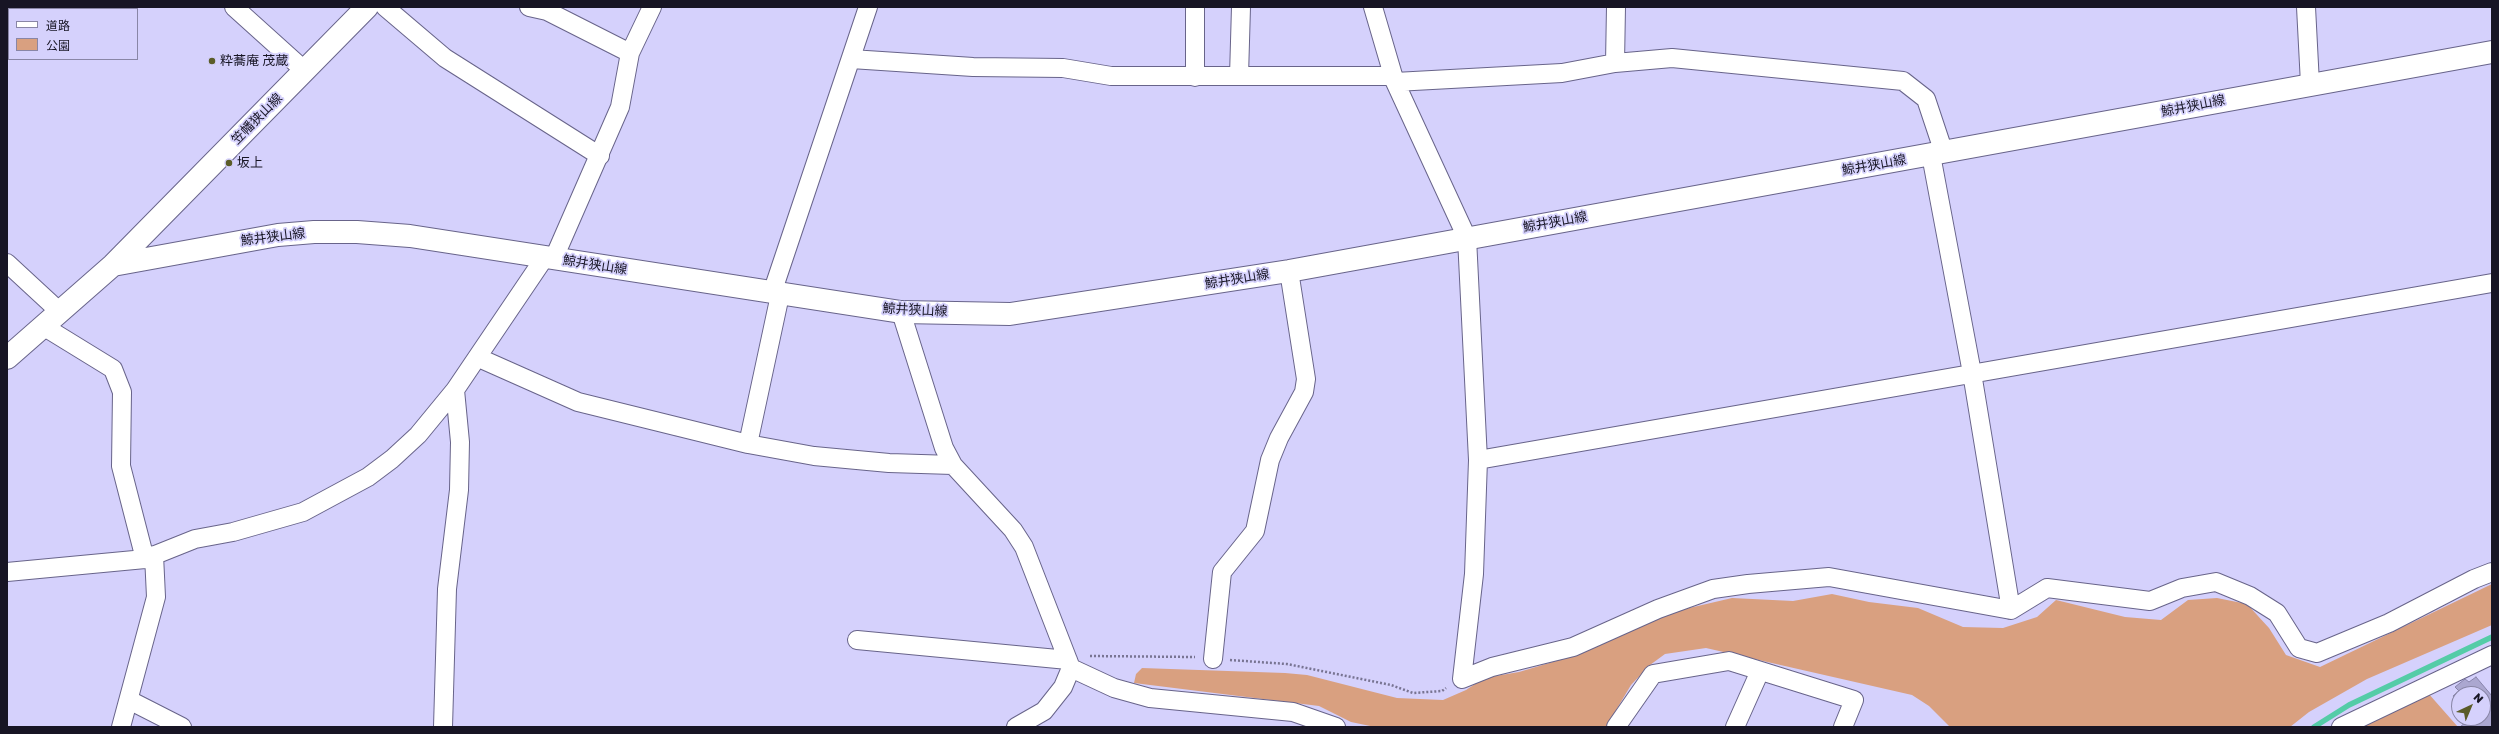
<!DOCTYPE html>
<meta charset="utf-8">
<style>
body{margin:0}
#map{position:relative;width:2499px;height:734px;overflow:hidden;background:#d5d1fc;font-family:"Golos Text","Noto Sans JP",sans-serif}
canvas{display:block}
.frame{position:absolute;inset:0;border:8px solid #171524;pointer-events:none}
.legend{position:absolute;left:8px;top:8px;width:130px;height:52px;box-sizing:border-box;background:#d5d1fc;border:1px solid #8986a6;margin:0;padding:5px 7px;list-style:none;font-size:12px;color:#171524}
.legend li{display:flex;align-items:center;gap:8px;height:20px}
.legend b{width:20px;border:1px solid #8986a6}
.north{position:absolute;left:2451px;top:686px;width:40px;height:40px;box-sizing:border-box;background:#d5d1fc;border:1px solid #8986a6;border-radius:50%;rotate:44deg;font-size:11px;font-weight:700;line-height:16px;text-align:center;color:#171524}
.north::after{content:'';display:block;margin:auto;width:14px;height:18px;background:#5b5c29;clip-path:polygon(50% 0,100% 100%,50% 72%,0 100%)}
</style>
<div id="map">
<canvas width="2499" height="734"></canvas>
<div class="frame"></div>
<ul class="legend">
<li><b style="height:5px;background:#fff"></b>道路</li>
<li><b style="height:11px;background:#d9a080"></b>公園</li>
</ul>
<div class="north">N</div>
</div>
<script>
const ctx = document.querySelector('canvas').getContext('2d');
ctx.lineJoin = 'round';
function fillPath(path, color) { ctx.fillStyle = color; ctx.fill(path, 'evenodd'); }
const shape = rows => new Path2D(rows.map(r => 'M' + r).join(''));
function strokePath(path, color, width, dash) { ctx.strokeStyle = color; ctx.lineWidth = width; ctx.lineCap = dash ? 'butt' : 'round'; ctx.setLineDash(dash || []); ctx.stroke(path); }
function label(font, color, halo, rows, align = 'center') {
  ctx.font = font + ' "Golos Text","Noto Sans JP",sans-serif'; ctx.lineWidth = 3.5; ctx.setLineDash([]); ctx.textBaseline = 'middle'; ctx.strokeStyle = halo; ctx.fillStyle = color; for (const [text, x, y, turn = 0] of rows) {
    ctx.save(); ctx.translate(x, y); ctx.rotate((+turn || 0) * Math.PI / 180); ctx.textAlign = isNaN(turn) ? turn : align; if (halo) ctx.strokeText(text, 0, 0); ctx.fillText(text, 0, 0); ctx.restore();
  }
}
fillPath(shape([
 [2492,584,2492,625,2367,679,2309,712,2290,727,1950,727,1929,706,1912,695,1706,648,1665,654,1650,665,1631,685,1606,727,1375,727,1351,722,1319,706,1134,683,1136,674,1142,668,1285,673,1307,675,1397,698,1443,700,1466,690,1484,678,1519,672,1556,661,1611,635,1685,609,1732,598,1793,601,1832,594,1869,602,1918,608,1963,627,2003,628,2037,617,2056,600,2125,617,2161,620,2188,600,2217,598,2247,604,2269,628,2286,655,2320,667],
 [2428,693,2458,727,2359,727]
]), '#d9a080');
strokePath(shape([
 [2314,727,2349,705,2492,637]
]), '#54cca7', 5.5);
const building = shape([
 [2476,677,2492,696,2492,727,2460,727,2471,718,2483,718,2483,694,2459,694,2459,703,2453,696,2459,691,2455,687,2465,679,2469,682,2476,677]
]);
fillPath(building, '#aba7d0');
strokePath(building, '#8884ab', 1);
const minor = shape([
 [234,7,305,71],
 [385,7,445,58,600,156],
 [529,7,547,11,630,53],
 [1373,7,1395,82,1467,238,1478,460,1474,574,1462,679,1492,667,1573,647,1658,609,1713,589,1748,584,1829,577,2011,610,2047,588,2150,601,2182,588,2216,582,2250,596,2277,613,2299,648,2317,653,2389,623,2474,579,2492,572],
 [2306,7,2310,84],
 [851,59,973,67,1063,68,1111,76,1393,76],
 [1615,63,1616,7],
 [1239,76,1241,7],
 [1195,77,1195,7],
 [1395,82,1562,73,1615,63,1672,58,1903,81,1926,99,1944,153],
 [1931,155,1972,373,2011,610],
 [554,258,620,107,630,53,652,7],
 [7,263,60,312],
 [772,293,868,7],
 [901,312,944,448,953,465,1013,530,1024,547,1071,668,1114,688,1150,698,1293,712,1336,727],
 [43,326,113,369,122,392,121,466,145,559],
 [479,358,578,402,748,444,814,456,889,463,953,465],
 [748,444,780,295],
 [1478,460,2492,283],
 [7,572,145,559,195,539,233,532,303,512,368,477,392,459,418,435,455,390,545,257],
 [857,640,1068,660],
 [1213,659,1222,572,1255,531,1270,460,1279,438,1304,392,1306,379,1289,271],
 [129,700,182,727],
 [121,727,156,597,154,555],
 [443,727,447,589,459,490,460,442,455,390],
 [1016,727,1044,711,1063,687,1071,668],
 [1616,727,1653,674,1729,661,1854,700,1843,727],
 [1735,727,1760,671],
 [2341,727,2492,655]
]);
const major = shape([
 [113,265,278,235,314,232,357,232,410,236,901,312,1010,314,1289,271,2492,52],
 [7,358,113,265,367,7]
]);
strokePath(minor, '#68648a', 20);
strokePath(major, '#68648a', 24);
strokePath(shape([
 [1090,656,1195,657],
 [1230,660,1287,664,1391,685,1413,693,1442,691,1446,688]
]), '#787492', 2.5, [2, 2]);
strokePath(minor, '#fff', 18);
strokePath(major, '#fff', 22);
for (const [x, y, r, color] of [
 [212,61,4,"#5b5c29"],
 [229,163,4,"#5b5c29"]
]) { const dot = new Path2D(); dot.arc(x, y, r, 0, 2 * Math.PI); ctx.fillStyle = color; ctx.fill(dot); strokePath(dot, '#d5d1fc', 1.5); }
label('13px', '#171524', '#d5d1fc', [
 ["粋蕎庵 茂蔵",220,61],
 ["坂上",237,163]
], 'left');
label('13px', '#171524', '#d5d1fc', [
 ["鯨井狭山線",2193,106,-11],
 ["笠幡狭山線",257,119,-45],
 ["鯨井狭山線",1874,165,-10],
 ["鯨井狭山線",1555,222,-10],
 ["鯨井狭山線",273,237,-7],
 ["鯨井狭山線",595,265,9],
 ["鯨井狭山線",1237,279,-9],
 ["鯨井狭山線",915,310,3]
]);
</script>
